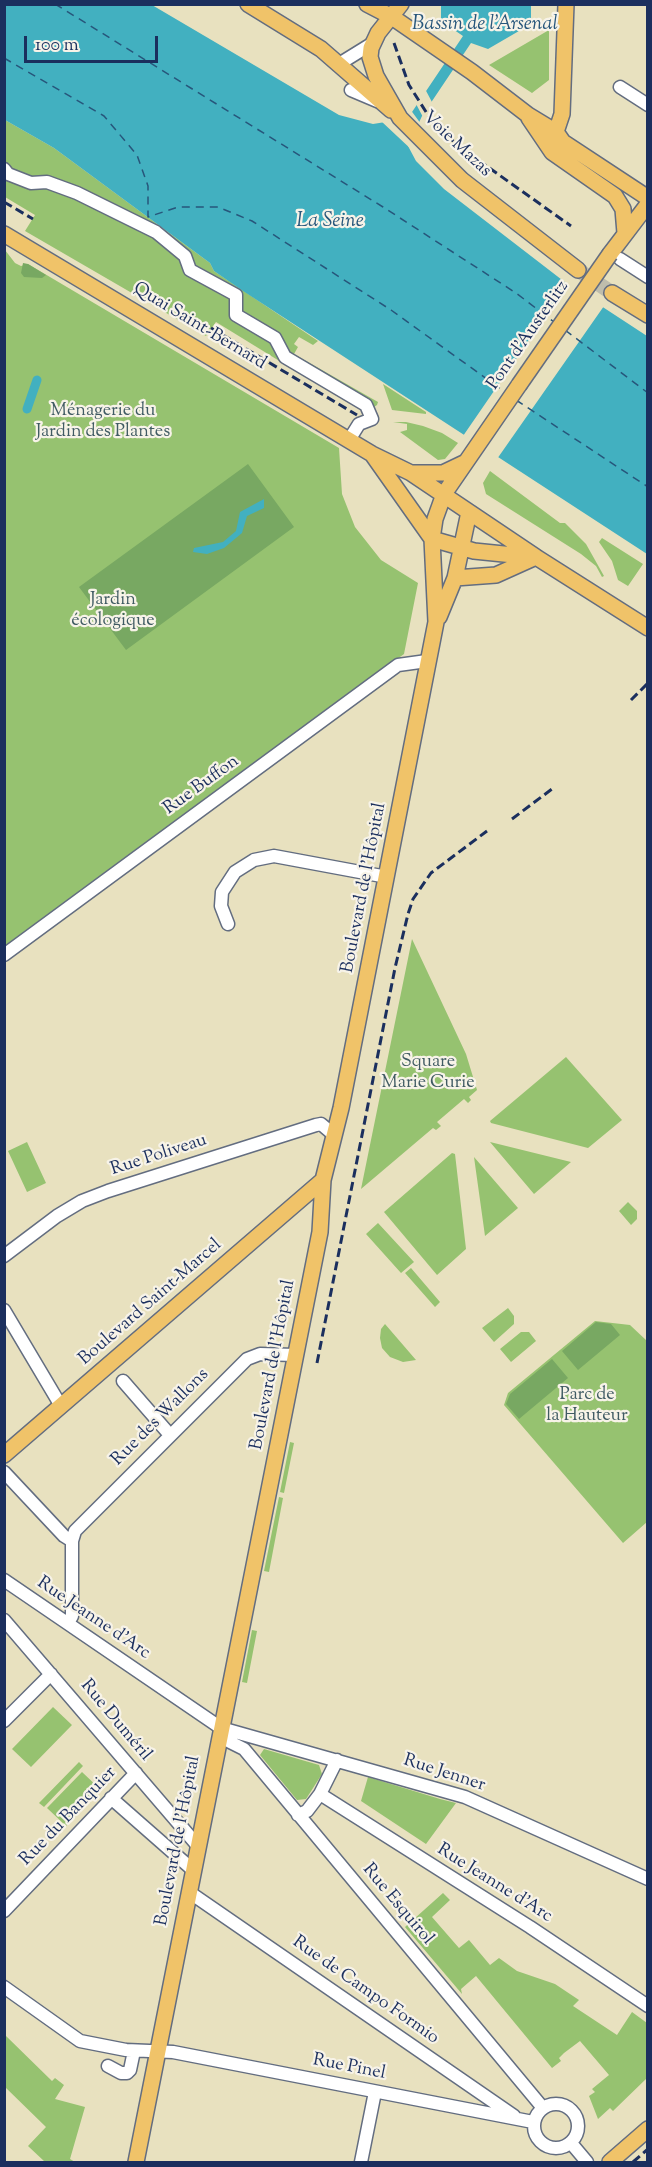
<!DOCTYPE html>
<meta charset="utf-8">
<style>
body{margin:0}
#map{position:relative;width:652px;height:2167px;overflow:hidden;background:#e8e1bf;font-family:"Sorts Mill Goudy",serif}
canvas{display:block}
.frame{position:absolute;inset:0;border:6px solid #1b2f5e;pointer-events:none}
.scale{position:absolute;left:24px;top:36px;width:134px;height:27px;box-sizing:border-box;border:3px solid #1b2f5e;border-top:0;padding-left:8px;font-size:18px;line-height:21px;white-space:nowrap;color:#1b2f5e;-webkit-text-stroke:4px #f7f3e8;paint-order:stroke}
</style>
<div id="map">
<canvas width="652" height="2167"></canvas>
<div class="frame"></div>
<div class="scale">100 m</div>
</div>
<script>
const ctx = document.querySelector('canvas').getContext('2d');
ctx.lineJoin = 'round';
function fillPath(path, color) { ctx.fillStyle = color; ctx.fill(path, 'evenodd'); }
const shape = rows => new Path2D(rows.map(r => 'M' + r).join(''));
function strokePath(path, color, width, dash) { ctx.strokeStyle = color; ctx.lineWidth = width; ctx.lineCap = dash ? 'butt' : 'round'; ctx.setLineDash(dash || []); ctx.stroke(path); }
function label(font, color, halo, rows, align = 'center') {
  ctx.font = font + ' "Sorts Mill Goudy",serif'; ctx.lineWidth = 4.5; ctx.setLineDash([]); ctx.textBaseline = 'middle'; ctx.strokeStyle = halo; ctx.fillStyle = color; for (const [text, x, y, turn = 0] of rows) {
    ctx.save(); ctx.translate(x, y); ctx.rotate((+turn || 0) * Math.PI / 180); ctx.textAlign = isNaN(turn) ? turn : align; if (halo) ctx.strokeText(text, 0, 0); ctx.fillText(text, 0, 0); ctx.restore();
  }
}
fillPath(shape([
 [549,30,549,80,532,93,489,65],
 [5,120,54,148,210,263,214,271,318,341,313,345,299,337,294,344,298,347,294,354,378,402,377,405,374,407,288,352,281,362,216,322,206,336,25,231,35,215,5,197],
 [5,250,15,263,21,266,28,264,339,448,342,494,355,527,381,560,418,583,404,654,5,947],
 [383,384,426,412,426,414,392,410],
 [393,422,406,422,423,426,442,433,458,443,445,459,438,460,400,432,407,430,407,424],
 [490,471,560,523,565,523,586,544,604,576,602,577,596,566,581,554,486,494,483,483],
 [602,538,643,564,628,586,618,580,612,561,599,542],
 [412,939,466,1054,477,1090,469,1097,471,1100,468,1103,464,1099,437,1122,441,1126,436,1130,433,1128,361,1189],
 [566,1057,622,1120,588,1148,491,1123,490,1121],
 [27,1142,46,1183,27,1192,8,1151],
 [490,1142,571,1162,534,1194],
 [452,1153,455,1154,466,1249,437,1275,384,1212],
 [474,1157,518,1208,485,1236],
 [628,1202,637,1211,637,1219,631,1225,619,1211],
 [378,1223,414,1262,401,1273,366,1234],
 [411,1268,440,1302,435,1307,405,1273],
 [508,1308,514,1316,514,1324,494,1342,482,1328],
 [595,1321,630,1325,647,1341,647,1522,623,1543,504,1405,508,1393],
 [385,1324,416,1360,403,1362,390,1357,382,1348,380,1338,381,1329],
 [521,1332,529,1332,536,1341,511,1362,500,1349],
 [290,1442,294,1443,284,1493,280,1492],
 [279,1497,283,1498,269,1572,264,1571],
 [252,1630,257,1631,247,1683,242,1682],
 [53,1707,72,1725,31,1767,12,1749],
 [264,1749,319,1765,322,1774,306,1799,297,1800,260,1755],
 [79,1762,83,1766,44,1807,39,1803],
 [82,1772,101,1790,66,1826,47,1808],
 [368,1777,440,1799,456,1803,426,1844,361,1801],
 [443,1893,450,1900,432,1917,459,1948,469,1940,490,1965,499,1958,517,1971,555,1984,579,2000,573,2006,617,2035,632,2012,647,2023,647,2078,613,2111,610,2108,598,2119,589,2096,595,2092,592,2089,609,2075,580,2041,564,2053,559,2058,561,2061,552,2068,476,1976,461,1989,462,1994,405,1927],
 [5,2035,52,2081,55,2078,64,2085,55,2099,85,2107,70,2159,75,2162,45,2162,28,2146,46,2127,5,2087]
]), '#96c270');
fillPath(shape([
 [23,263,28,264,46,275,42,278,24,277,21,273],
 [248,464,294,527,126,650,79,587],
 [596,1322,611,1324,620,1335,578,1370,562,1351],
 [552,1359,568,1378,519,1419,506,1404,510,1394]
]), '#78a862');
fillPath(shape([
 [5,5,152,5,339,115,373,124,398,120,412,112,463,36,441,21,441,5,531,5,531,24,488,49,471,43,422,116,408,146,416,161,444,189,566,283,647,336,647,554,243,291,214,271,210,263,54,148,5,120],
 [264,499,264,508,247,516,242,533,224,548,207,554,193,552,194,548,223,542,236,531,240,512]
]), '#42b0c0');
fillPath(shape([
 [424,87,433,104,424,119,415,102],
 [410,109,421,124,413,140,413,151,381,121,396,117],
 [569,282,604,306,497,459,463,436]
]), '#e8e1bf');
strokePath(shape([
 [27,409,37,380]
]), '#42b0c0', 9);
strokePath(shape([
 [55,4,383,207,516,293,554,322],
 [4,58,104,116,137,155,148,186,148,217,178,207,218,207,252,221,391,310,505,392],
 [565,330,648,393],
 [516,400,648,487]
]), '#27567b', 1.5, [8, 6]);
strokePath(shape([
 [578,270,612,293]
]), '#bfbdac', 15, [15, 8]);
const minor = shape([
 [339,64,373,43],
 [620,87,648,105],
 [351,90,377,101],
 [4,169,8,174,31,183,47,182,77,193,156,232,185,256,190,270,236,295,236,315,275,338,285,357,366,405,372,419,359,424,349,440],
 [620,259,648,277],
 [228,924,221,906,222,892,235,872,254,860,274,856,387,877],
 [4,955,398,665,427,661],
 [4,1256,57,1216,82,1201,108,1191,316,1125,321,1124,334,1135],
 [4,1310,61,1406],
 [123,1381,170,1435],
 [4,1472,64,1536,72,1541,72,1616,68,1623],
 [72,1541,75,1531,247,1359,260,1354,295,1355],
 [4,1580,221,1728,465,1797,648,1879],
 [4,1620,198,1846],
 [4,1721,51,1674],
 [221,1728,230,1742,244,1749,543,2108],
 [320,1794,530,1927,648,2006],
 [111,1798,193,1870],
 [298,1815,307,1811,320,1794,337,1760],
 [189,1892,514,2116],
 [4,1911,136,1773],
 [4,1987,80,2041,126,2050,173,2052,533,2122],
 [108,2066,121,2073,127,2073,130,2070,134,2051],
 '534 2126a22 22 0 1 1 44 0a22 22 0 1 1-44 0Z',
 [571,2143,587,2162],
 [361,2162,375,2092]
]);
const major = shape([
 [248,4,321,49,391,110],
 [367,4,392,17,472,72,528,115,556,132,563,142,648,198],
 [401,4,378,33,371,48,370,57,376,76,400,118,462,180,578,270],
 [529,118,552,152,615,196,623,209,625,233],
 [556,132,562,114,566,4],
 [4,234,372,454,411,473,536,557,648,628],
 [610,254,648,204],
 [612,293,648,315],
 [372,454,432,539,474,551,533,557],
 [412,473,443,473,464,463],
 [455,578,496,575,536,557],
 [439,617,455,578,469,512],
 [4,1455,323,1180],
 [136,2162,320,1232,323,1180,341,1108,436,622,432,539,435,519,444,494,519,385],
 [610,2162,648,2129]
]);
strokePath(minor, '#636d80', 15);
strokePath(major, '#636d80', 18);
strokePath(minor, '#fff', 12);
strokePath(major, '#f0c369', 15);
strokePath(shape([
 [394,43,409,85,435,126,464,150,571,226],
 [4,202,33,219],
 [211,328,357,415],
 [631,700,648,683],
 [512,819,552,789],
 [317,1363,395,968,408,914,413,899,431,873,487,831],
 [633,2162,648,2149]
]), '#1b2f5e', 3, [9, 4.5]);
const majorBridge = shape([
 [519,385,610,254]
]);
strokePath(majorBridge, '#636d80', 18, []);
strokePath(majorBridge, '#f0c369', 15);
label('18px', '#1b2f5e', '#f7f3e8', [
 ["Voie Mazas",456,145,43],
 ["Quai Saint-Bernard",199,327,31],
 ["Pont d'Austerlitz",529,336,-55],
 ["Rue Buffon",202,786,-36],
 ["Boulevard de l'Hôpital",365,888,-79],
 ["Rue Poliveau",159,1156,-18],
 ["Boulevard Saint-Marcel",151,1303,-41],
 ["Boulevard de l'Hôpital",274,1365,-79],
 ["Rue des Wallons",161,1418,-45],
 ["Rue Jeanne d'Arc",93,1619,34],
 ["Rue Duméril",115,1721,50],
 ["Rue Jenner",444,1774,18],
 ["Rue du Banquier",69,1817,-46],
 ["Boulevard de l'Hôpital",179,1841,-79],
 ["Rue Jeanne d'Arc",494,1884,32],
 ["Rue Esquirol",397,1905,50],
 ["Rue de Campo Formio",365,1991,35],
 ["Rue Pinel",349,2068,11]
]);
label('18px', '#405b63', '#f7f3e8', [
 ["Ménagerie du",103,412],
 ["Jardin des Plantes",103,433],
 ["Jardin",113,601],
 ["écologique",113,622],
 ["Square",428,1063],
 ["Marie Curie",428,1084],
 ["Parc de",587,1396],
 ["la Hauteur",587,1417]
]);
label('italic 20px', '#27567b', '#f7f3e8', [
 ["Bassin de l'Arsenal",485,26],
 ["La Seine",330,223]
]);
</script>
